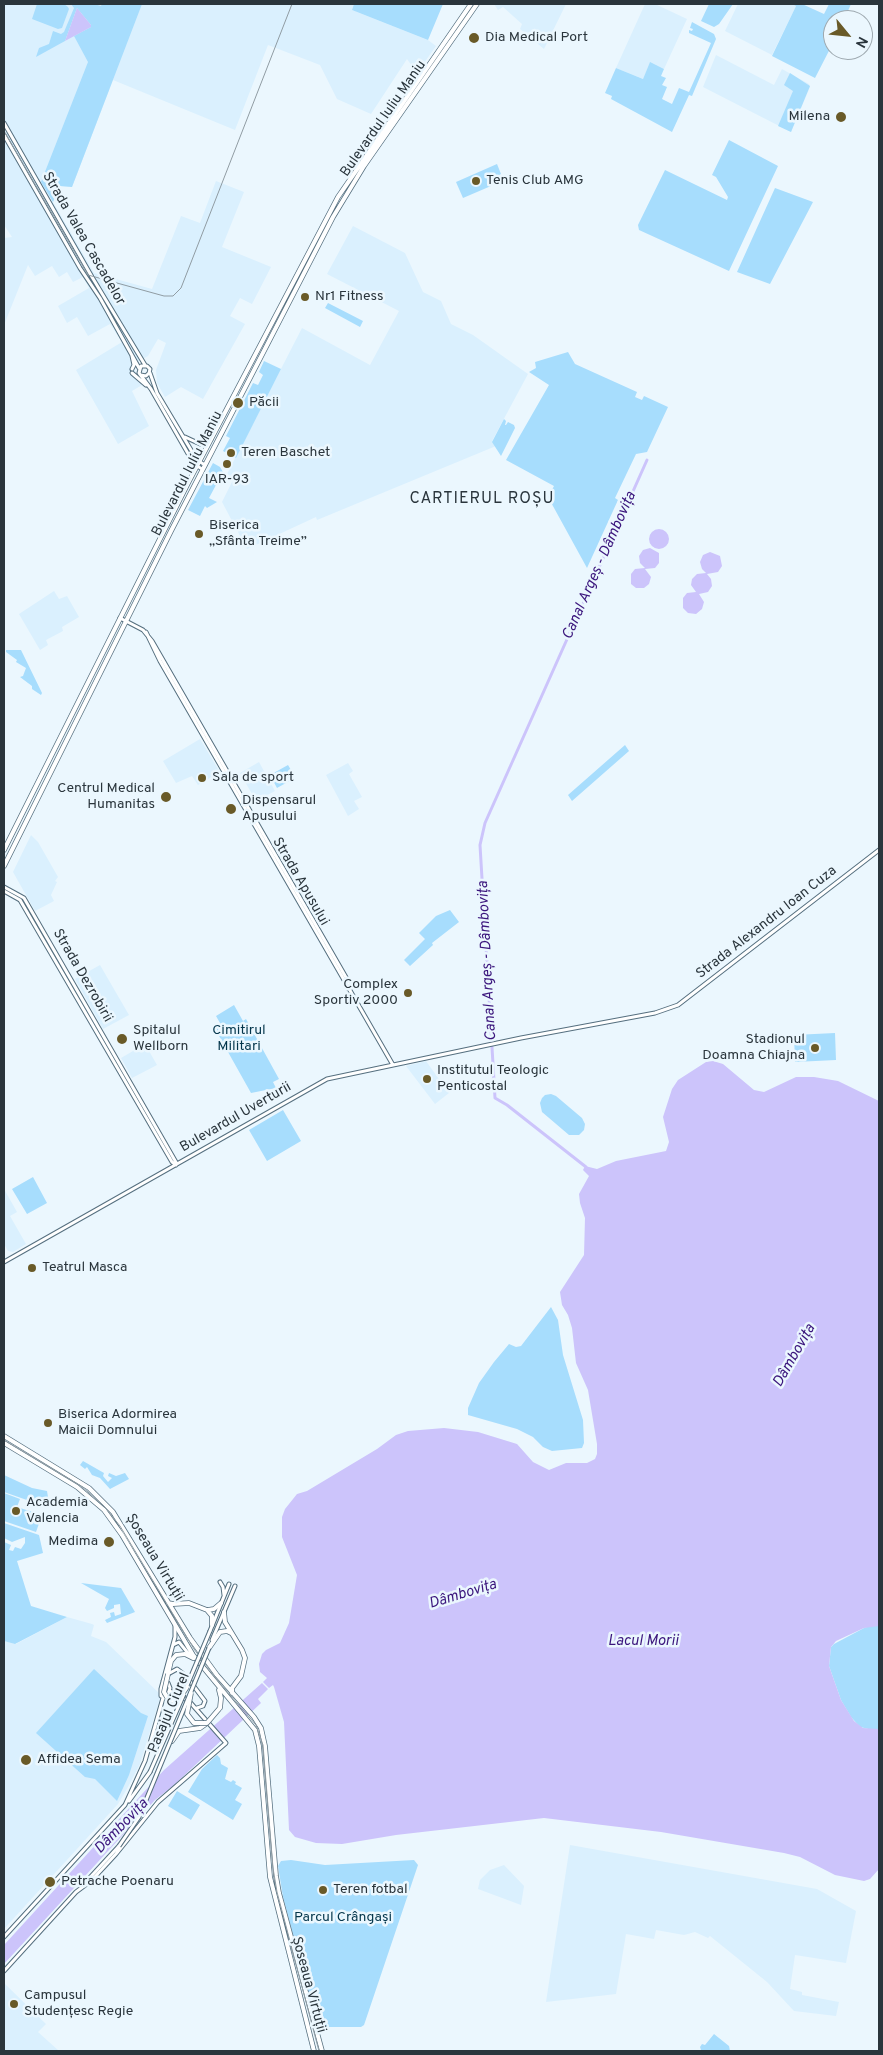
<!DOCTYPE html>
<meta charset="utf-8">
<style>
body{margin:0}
#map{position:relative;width:883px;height:2055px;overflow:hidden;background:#ebf7fe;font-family:Overpass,sans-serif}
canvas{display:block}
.frame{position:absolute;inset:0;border:5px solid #2a353c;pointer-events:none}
.north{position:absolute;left:823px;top:10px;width:50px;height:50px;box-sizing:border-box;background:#ebf7fe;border:1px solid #9ea9b0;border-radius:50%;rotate:118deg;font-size:14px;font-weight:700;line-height:20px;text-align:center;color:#2a353c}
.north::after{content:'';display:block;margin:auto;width:18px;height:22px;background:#695a28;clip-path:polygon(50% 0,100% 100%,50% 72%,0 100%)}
</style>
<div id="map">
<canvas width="883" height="2055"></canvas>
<div class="frame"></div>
<div class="north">N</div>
</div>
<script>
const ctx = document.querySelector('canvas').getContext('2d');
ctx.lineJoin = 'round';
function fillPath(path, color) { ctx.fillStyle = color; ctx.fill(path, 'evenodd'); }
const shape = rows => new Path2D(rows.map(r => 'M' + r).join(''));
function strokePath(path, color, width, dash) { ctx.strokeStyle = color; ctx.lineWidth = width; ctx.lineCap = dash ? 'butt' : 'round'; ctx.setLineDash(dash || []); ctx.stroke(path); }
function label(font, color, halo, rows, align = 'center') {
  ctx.font = font + ' Overpass,sans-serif'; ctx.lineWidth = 5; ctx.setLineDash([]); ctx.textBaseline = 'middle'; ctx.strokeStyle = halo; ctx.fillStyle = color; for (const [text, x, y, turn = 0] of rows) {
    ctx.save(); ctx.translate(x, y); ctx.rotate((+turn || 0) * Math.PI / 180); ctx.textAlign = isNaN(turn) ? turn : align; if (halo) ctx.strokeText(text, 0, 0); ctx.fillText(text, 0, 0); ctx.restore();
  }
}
fillPath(shape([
 [4,4,354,4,352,10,428,40,436,46,417,73,407,59,371,114,337,99,320,65,268,45,235,130,113,80,72,187,60,186,53,202,94,273,152,289,181,216,200,223,216,181,244,192,222,247,271,267,252,304,240,298,230,316,245,324,203,399,181,387,165,397,157,383,156,370,166,343,158,339,148,356,132,365,142,385,132,391,149,426,118,444,76,370,122,342,110,324,88,336,77,317,67,323,58,306,89,288,83,277,73,282,67,272,59,277,52,266,35,276,28,265,4,325,4,238,12,237,4,225],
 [494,4,566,4,544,49,520,29,522,24,503,7,498,10],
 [645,4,655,4,687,19,664,69,650,63,643,79,616,68],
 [738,4,792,4,796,6,772,55,725,31],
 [716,55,774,85,782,69,809,84,810,87,791,132,703,87],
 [353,226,405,253,423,292,441,301,451,324,473,335,528,374,492,441,496,446,317,520,316,517,247,549,222,502,234,478,227,474,302,328,370,365,399,311,327,274],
 [54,591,59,599,67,596,79,617,62,627,63,631,46,640,48,645,40,650,19,614],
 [200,739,220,772,198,785,192,776,176,783,163,761],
 [259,762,275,791,256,801,240,773],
 [348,763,353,771,349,774,362,797,354,801,359,809,348,816,326,775],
 [31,835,38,842,58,877,55,881,57,882,51,895,54,901,35,911,13,872],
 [100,965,129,1015,103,1029,75,979],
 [145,1044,157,1065,132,1078,121,1058],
 [426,1061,449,1093,435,1104,406,1066],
 [4,1189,17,1212,10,1216,26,1244,13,1252,8,1251,4,1244],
 [67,1617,92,1624,94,1625,91,1636,106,1642,161,1695,140,1764,128,1787,118,1804,4,1929,4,1641,16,1644],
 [570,1845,817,1889,856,1911,846,1963,795,1955,790,1989,802,1992,802,1995,839,2002,836,2016,794,2011,767,1982,710,1936,708,1938,695,1932,684,1935,656,1930,654,1939,626,1934,616,1994,546,2002],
 [504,1865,524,1886,521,1905,478,1889,480,1880,490,1870],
 [4,1983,46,2024,38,2032,59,2051,4,2051]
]), '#daf0fe');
fillPath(shape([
 [37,4,64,4,68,7,69,9,62,28,58,29,32,19],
 [71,4,94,4,101,6,102,4,142,4,72,187,60,186,53,202,41,182,88,62,74,36,91,27,91,25,77,8,65,41,36,57,39,48,49,44,53,31,61,34,64,32,74,8],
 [354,4,443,4,428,40,352,10],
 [709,4,733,4,719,24,714,27,701,21],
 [792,4,802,4,824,14,829,4,851,4,844,20,833,20,833,43,815,78,772,56,796,6],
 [692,22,714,34,716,39,692,96,689,95,672,132,611,99,612,96,605,93,616,68,643,79,650,62,664,69,661,76,666,78,662,85,667,87,662,99,672,104,679,88,689,92,711,43,689,33,689,30,692,31,693,29,690,28],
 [790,73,810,86,791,132,778,126,793,91,784,85],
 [729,140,778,166,729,271,639,230,638,225,665,170,727,200,728,197,716,177,712,175],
 [497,164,501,174,494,178,495,181,490,183,491,186,463,198,456,182],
 [775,188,813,202,770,284,737,272],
 [328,303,363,321,360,327,325,308],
 [568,352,575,364,637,392,635,397,642,400,644,396,668,407,647,452,636,454,615,498,618,500,587,568,548,497,554,486,506,460,549,385,529,372,536,368,535,362],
 [264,361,281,369,236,458,223,451,230,438,226,436,253,383,258,385,263,375,259,372],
 [504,419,506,421,505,425,506,425,508,422,514,425,515,428,501,456,492,442],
 [213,463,220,467,223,472,209,498,217,502,207,508,205,506,200,516,188,510],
 [6,650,21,650,42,693,41,695,32,689,32,686,20,677,23,676,26,668,16,662,17,660,6,652],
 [625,745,629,751,572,801,568,795],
 [288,765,294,775,291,777,293,779,277,788,270,775],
 [450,910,459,922,432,943,433,945,410,966,404,960,425,939,419,933,436,916],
 [234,1005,243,1021,246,1019,279,1079,273,1082,276,1088,251,1093,214,1027,220,1023,216,1016],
 [835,1033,836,1060,795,1062,794,1035],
 [551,1094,556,1096,582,1118,585,1124,584,1130,579,1135,569,1135,542,1112,540,1103,542,1098,545,1095],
 [283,1110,301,1141,267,1161,249,1130],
 [33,1177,47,1203,27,1214,12,1189],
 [551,1307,558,1320,563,1355,583,1420,584,1443,582,1448,552,1451,543,1447,533,1437,517,1429,468,1415,468,1408,479,1383,494,1362,509,1344,516,1347,521,1346],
 [83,1461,104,1473,103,1476,108,1482,112,1478,108,1476,109,1473,116,1476,125,1473,129,1479,110,1489,100,1478,92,1475,87,1467,85,1469,80,1465],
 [4,1475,32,1488,47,1491,48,1497,44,1506,4,1492],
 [4,1493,20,1499,17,1507,42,1515,36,1532,4,1521],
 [4,1523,39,1535,43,1553,17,1561,31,1606,67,1617,15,1644,4,1641,4,1542,11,1545,9,1550,13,1551,15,1547,21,1549,25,1543,25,1537,12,1542,4,1538],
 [81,1583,121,1588,135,1612,107,1623,105,1620,111,1617,110,1613,114,1612,115,1616,121,1614,120,1604,114,1605,114,1608,107,1611,105,1608,109,1599],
 [873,1625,879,1626,879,1729,873,1730,860,1727,851,1717,841,1700,829,1666,831,1647,834,1644,864,1628],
 [94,1669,141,1713,148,1716,129,1775,117,1801,95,1779,85,1777,36,1733],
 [217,1755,220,1758,221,1764,228,1768,225,1779,231,1782,233,1780,236,1782,235,1784,242,1788,235,1800,242,1804,233,1820,188,1792,202,1769],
 [177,1791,200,1805,191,1820,168,1806],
 [291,1860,325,1865,414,1860,418,1865,364,2025,361,2027,329,2027,321,2026,320,2021,316,2021,283,1897,278,1866,281,1861],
 [714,2034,729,2046,730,2051,701,2050,700,2047,702,2044,705,2045]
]), '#a7ddfd');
fillPath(shape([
 [77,8,91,25,91,27,65,41],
 '649 539a10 10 0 1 1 20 0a10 10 0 1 1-20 0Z',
 [650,548,659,553,659,563,655,568,645,569,651,577,649,584,644,588,636,588,631,584,631,574,635,569,645,568,640,563,639,556,643,550],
 [710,552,720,556,722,566,718,572,707,574,711,579,712,586,708,592,699,594,704,602,702,609,696,614,688,613,683,608,683,598,687,593,696,592,691,585,692,579,697,574,706,573,702,569,700,562,703,555],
 [713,1061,723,1064,754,1090,764,1092,796,1077,814,1077,838,1081,879,1101,879,1626,864,1628,836,1641,831,1647,829,1666,841,1700,854,1721,863,1728,879,1729,879,1869,870,1879,864,1881,835,1875,800,1857,784,1853,661,1832,544,1818,396,1835,342,1844,316,1843,295,1837,289,1830,284,1722,274,1687,273,1685,269,1688,263,1682,267,1678,260,1672,259,1664,262,1654,266,1650,280,1643,289,1623,297,1575,282,1537,282,1517,285,1509,297,1494,307,1491,377,1449,396,1435,408,1431,444,1428,478,1432,517,1444,533,1462,549,1470,566,1463,587,1463,595,1459,597,1454,597,1444,588,1390,576,1363,572,1328,568,1315,562,1305,560,1292,584,1255,585,1218,580,1203,579,1194,589,1176,583,1170,585,1166,597,1169,616,1161,666,1151,669,1142,663,1117,672,1089,678,1080,706,1062],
 [262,1683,268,1689,258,1699,261,1703,173,1786,155,1800,4,1964,4,1945,164,1770]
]), '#ccc4fb');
strokePath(shape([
 [586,1167,507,1105,495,1098,480,845,485,823,647,460]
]), '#ccc4fb', 3);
const secondary = shape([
 [4,123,92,277,145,365],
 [4,135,80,268,100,298,139,368],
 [132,369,134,365,132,356],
 [132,373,146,385],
 [150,373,157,393,197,460,205,465],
 [141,375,146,376,149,373,150,369,147,366,141,366,139,373,151,389,194,464,202,469],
 [185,437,200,444,211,439],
 [120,618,143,630,152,641,351,986,348,988],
 [146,632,160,661,393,1065],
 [4,887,24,898,177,1164],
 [4,891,20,900,172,1162,176,1165],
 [4,1262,327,1079,521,1038,655,1013,678,1005,879,850],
 [220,1582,223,1587,224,1595],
 [210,1631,229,1584],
 [212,1640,235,1586],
 [173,1645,179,1642,187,1652,192,1655],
 [168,1674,177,1669,186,1676,205,1701,203,1706,197,1708],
 [163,1681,168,1683,170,1688,168,1694,165,1698,161,1696,161,1689,175,1637,175,1626],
 [129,1801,150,1772],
 [84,1884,119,1846],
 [4,1937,125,1805,145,1761,163,1698],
 [4,1971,76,1892,92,1880,116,1854,158,1802,226,1743,189,1701,170,1691]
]);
const primary = shape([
 [4,850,188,483,338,197,471,4],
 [4,866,171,531,333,217,364,166,477,4],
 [4,1436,89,1488,113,1512,190,1638,217,1675,254,1717,261,1728,265,1746,276,1876,279,1893,322,2051],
 [4,1443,77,1487,104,1510,122,1535,193,1655,255,1730,259,1746,270,1877,314,2051],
 [168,1603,173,1604,189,1603,207,1610,212,1616,212,1625],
 [208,1610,214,1609,221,1603],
 [224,1612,225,1622,242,1650,245,1658,241,1676,232,1688,232,1693],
 [209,1648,220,1632,227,1631,231,1633],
 [168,1674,171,1661,176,1655,185,1654,193,1658],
 [219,1690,221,1698,220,1708],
 [172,1741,179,1731,200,1728,207,1723]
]);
strokePath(secondary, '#556f7f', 5);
strokePath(primary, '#556f7f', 5.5);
strokePath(secondary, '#fff', 3);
strokePath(primary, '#fff', 4);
strokePath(shape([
 [4,131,88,275,164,296,173,296,181,288,292,4],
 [4,1440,81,1486,104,1506,120,1526,194,1649,218,1681,256,1725,263,1745,273,1868,277,1892,319,2051]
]), '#909ca3', 1);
const secondaryBridge = shape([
 [186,1688,210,1631],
 [150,1772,184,1694],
 [119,1846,139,1817,209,1648]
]);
const primaryBridge = shape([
 [168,1674,164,1692,168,1699,173,1701,179,1699,187,1687],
 [191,1693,187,1714,194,1723,207,1723,219,1709]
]);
strokePath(secondaryBridge, '#556f7f', 5, []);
strokePath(primaryBridge, '#556f7f', 5.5, []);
strokePath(secondaryBridge, '#fff', 3);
strokePath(primaryBridge, '#fff', 4);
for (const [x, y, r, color] of [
 [474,38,6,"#695a28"],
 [841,117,6,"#695a28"],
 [476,181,5,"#695a28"],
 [305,297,5,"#695a28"],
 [238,403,6,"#695a28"],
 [231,453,5,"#695a28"],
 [227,464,5,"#695a28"],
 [199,534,5,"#695a28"],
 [202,778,5,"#695a28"],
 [166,797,6,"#695a28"],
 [231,809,6,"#695a28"],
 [408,993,5,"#695a28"],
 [122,1039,6,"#695a28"],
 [815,1048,5,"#695a28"],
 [427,1079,5,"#695a28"],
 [32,1268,5,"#695a28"],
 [48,1423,5,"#695a28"],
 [16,1511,5,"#695a28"],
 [109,1542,6,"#695a28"],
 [26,1760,6,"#695a28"],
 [50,1882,6,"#695a28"],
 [323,1890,5,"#695a28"],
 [14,2004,5,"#695a28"]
]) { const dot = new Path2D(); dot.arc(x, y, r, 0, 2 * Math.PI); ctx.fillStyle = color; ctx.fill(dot); strokePath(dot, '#ebf7fe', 2); }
label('14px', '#2a353c', '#ebf7fe', [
 ["Dia Medical Port",485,38],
 ["Milena",830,117,"right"],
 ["Tenis Club AMG",486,181],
 ["Nr1 Fitness",315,297],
 ["Păcii",249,403],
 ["Teren Baschet",241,453],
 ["IAR-93",227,480,"center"],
 ["Biserica",209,526],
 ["„Sfânta Treime”",209,542],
 ["Sala de sport",212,778],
 ["Centrul Medical",155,789,"right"],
 ["Humanitas",155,805,"right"],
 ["Dispensarul",242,801],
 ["Apusului",242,817],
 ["Complex",398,985,"right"],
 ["Sportiv 2000",398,1001,"right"],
 ["Spitalul",133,1031],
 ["Wellborn",133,1047],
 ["Stadionul",805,1040,"right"],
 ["Doamna Chiajna",805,1056,"right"],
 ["Institutul Teologic",437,1071],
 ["Penticostal",437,1087],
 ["Teatrul Masca",42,1268],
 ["Biserica Adormirea",58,1415],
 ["Maicii Domnului",58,1431],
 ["Academia",26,1503],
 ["Valencia",26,1519],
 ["Medima",98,1542,"right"],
 ["Affidea Sema",37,1760],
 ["Petrache Poenaru",61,1882],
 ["Teren fotbal",333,1890],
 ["Campusul",24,1996],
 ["Studențesc Regie",24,2012]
], 'left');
label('14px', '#2a353c', '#ebf7fe', [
 ["Bulevardul Iuliu Maniu",384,119,-55],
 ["Strada Valea Cascadelor",83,239,60],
 ["Bulevardul Iuliu Maniu",188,474,-63],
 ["Strada Apusului",300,882,60],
 ["Strada Alexandru Ioan Cuza",767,923,-38],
 ["Strada Dezrobirii",82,976,60],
 ["Bulevardul Uverturii",236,1118,-30],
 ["Șoseaua Virtuții",154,1558,59],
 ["Pasajul Ciurel",170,1713,-67],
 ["Șoseaua Virtuții",308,1985,75]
]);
label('14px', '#03354b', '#ebf7fe', [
 ["Cimitirul",239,1031],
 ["Militari",239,1047],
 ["Parcul Crângași",343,1918]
]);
label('italic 15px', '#3b167d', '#ebf7fe', [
 ["Canal Argeș - Dâmbovița",600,566,-66],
 ["Canal Argeș - Dâmbovița",488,961,-93],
 ["Dâmbovița",795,1356,-60],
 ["Dâmbovița",463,1595,-17],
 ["Lacul Morii",643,1642],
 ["Dâmbovița",122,1827,-46]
]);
ctx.letterSpacing = '1px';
label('16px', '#2a353c', '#ebf7fe', [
 ["CARTIERUL ROȘU",482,500]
]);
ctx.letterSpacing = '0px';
</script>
